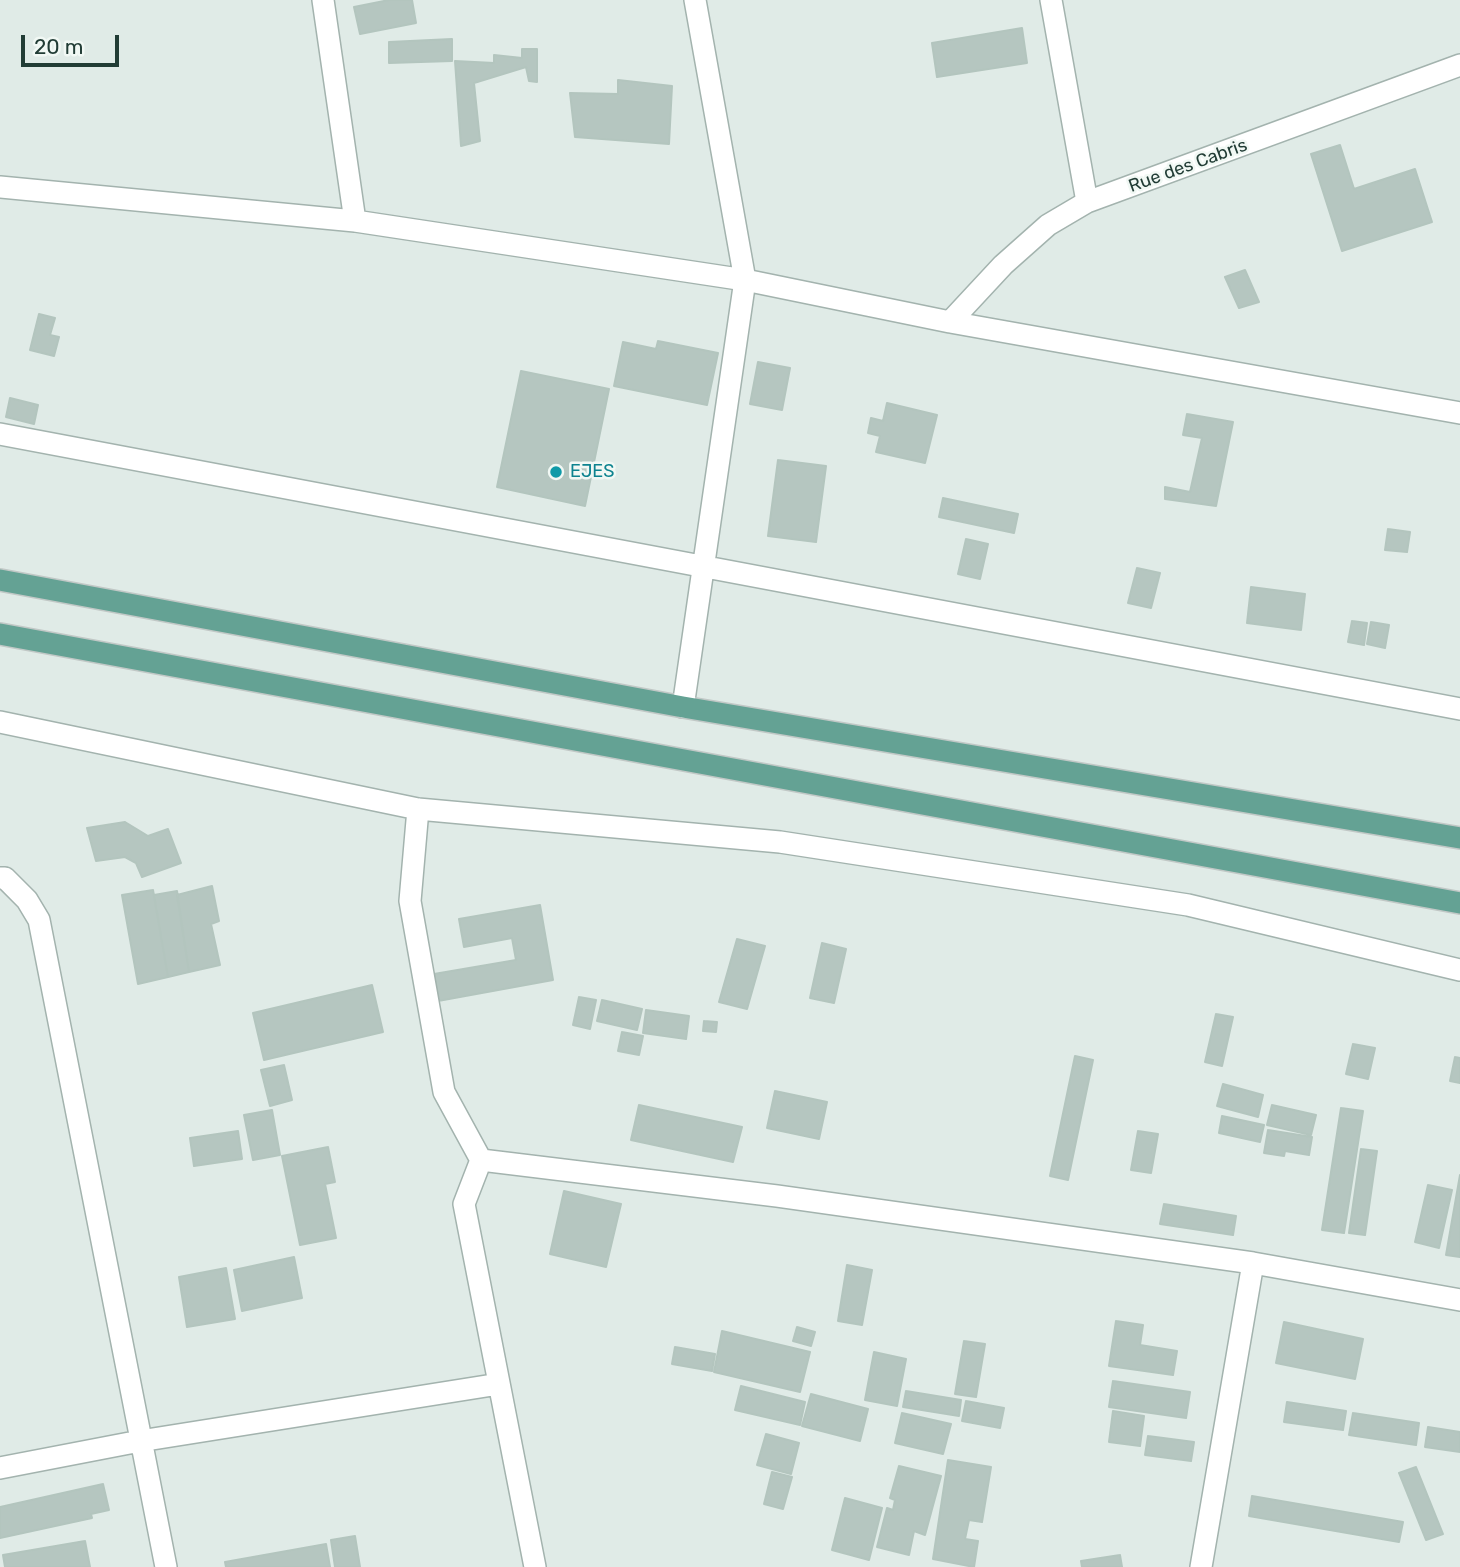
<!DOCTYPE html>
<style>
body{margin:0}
#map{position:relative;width:1460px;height:1567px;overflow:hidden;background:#e0ebe7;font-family:Rubik,sans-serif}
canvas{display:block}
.scale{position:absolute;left:21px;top:35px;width:98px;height:32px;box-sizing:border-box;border:4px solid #213c35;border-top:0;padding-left:9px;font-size:21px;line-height:24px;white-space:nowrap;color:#213c35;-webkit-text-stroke:5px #f1f8f4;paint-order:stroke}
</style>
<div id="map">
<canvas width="1460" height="1567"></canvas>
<div class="scale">20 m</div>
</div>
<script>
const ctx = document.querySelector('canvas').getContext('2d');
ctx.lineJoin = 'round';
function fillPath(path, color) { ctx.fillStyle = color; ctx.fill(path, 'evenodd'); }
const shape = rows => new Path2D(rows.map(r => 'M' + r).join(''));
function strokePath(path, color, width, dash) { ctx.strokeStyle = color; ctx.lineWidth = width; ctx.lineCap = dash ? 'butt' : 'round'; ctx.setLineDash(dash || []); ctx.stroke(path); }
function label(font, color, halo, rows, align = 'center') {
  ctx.font = font + ' Rubik,sans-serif'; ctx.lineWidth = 5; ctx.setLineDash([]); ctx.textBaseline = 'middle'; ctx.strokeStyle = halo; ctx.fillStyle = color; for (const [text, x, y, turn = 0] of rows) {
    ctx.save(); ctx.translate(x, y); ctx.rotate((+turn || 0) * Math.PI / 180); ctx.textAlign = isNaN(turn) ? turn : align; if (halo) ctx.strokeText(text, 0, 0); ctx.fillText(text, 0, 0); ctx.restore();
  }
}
const building = shape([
 [389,0,412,0,416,23,360,34,354,7,389,0],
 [1022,28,1027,63,937,77,932,43,1022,28],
 [452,39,452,61,389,63,389,42,452,39],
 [522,49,537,49,537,82,529,81,526,67,474,83,480,141,461,146,455,61,494,63,494,55,522,58,522,49],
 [618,80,672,86,669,144,575,137,570,93,618,94,618,80],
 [1340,145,1354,189,1415,169,1432,222,1342,251,1311,154,1340,145],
 [1245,270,1259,302,1239,308,1225,277,1245,270],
 [39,314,55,318,50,335,59,337,54,356,30,350,39,314],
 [658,341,718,353,707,405,614,386,623,342,656,349,658,341],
 [758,362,790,368,782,410,750,404,758,362],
 [521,371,609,389,585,506,497,487,521,371],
 [10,398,38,405,34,424,6,417,10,398],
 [887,403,937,415,925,463,876,452,880,436,868,433,871,418,883,421,887,403],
 [1187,414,1233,422,1216,506,1165,499,1165,487,1190,492,1202,438,1183,435,1187,414],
 [778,460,826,466,816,542,768,536,778,460],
 [943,498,1018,514,1014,533,939,517,943,498],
 [1388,529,1410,532,1407,552,1385,550,1388,529],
 [966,539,988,544,980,579,958,574,966,539],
 [1137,568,1160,573,1151,608,1128,603,1137,568],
 [1251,587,1305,594,1301,630,1247,623,1251,587],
 [1352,621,1367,623,1364,645,1348,642,1352,621],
 [1371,622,1389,625,1385,648,1367,644,1371,622],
 [125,822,148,836,168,829,181,863,142,877,136,863,125,857,96,861,87,828,125,822],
 [212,886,219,921,211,924,220,965,189,972,177,895,212,886],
 [153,890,168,977,138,984,122,895,153,890],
 [177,891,189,972,168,977,154,895,177,891],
 [540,905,553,980,438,1001,434,974,516,960,512,938,464,947,459,919,540,905],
 [737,939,765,946,747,1009,719,1002,737,939],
 [822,943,846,949,834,1003,810,998,822,943],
 [372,985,383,1032,264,1060,253,1013,372,985],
 [579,997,596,1000,590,1029,573,1025,579,997],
 [602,1000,642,1009,637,1030,597,1021,602,1000],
 [646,1010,689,1016,686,1039,643,1033,646,1010],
 [1216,1014,1233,1017,1222,1066,1205,1062,1216,1014],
 [704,1021,717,1022,716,1032,703,1031,704,1021],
 [622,1032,643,1036,639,1055,618,1051,622,1032],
 [1353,1044,1375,1048,1368,1079,1346,1074,1353,1044],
 [1075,1056,1093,1060,1068,1180,1050,1176,1075,1056],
 [1455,1057,1460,1058,1460,1083,1450,1081,1455,1057],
 [284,1065,292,1100,270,1106,261,1070,284,1065],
 [1223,1084,1263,1095,1258,1117,1217,1106,1223,1084],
 [775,1091,827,1102,819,1139,767,1128,775,1091],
 [639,1105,742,1127,733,1162,631,1140,639,1105],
 [1272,1105,1316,1115,1311,1135,1267,1125,1272,1105],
 [1341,1108,1363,1111,1344,1233,1322,1230,1341,1108],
 [272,1110,280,1155,253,1160,244,1115,272,1110],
 [1222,1116,1264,1125,1260,1142,1219,1133,1222,1116],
 [1268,1130,1312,1137,1309,1155,1285,1151,1284,1156,1264,1153,1268,1130],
 [238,1131,242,1159,194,1166,190,1138,238,1131],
 [1138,1131,1158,1134,1151,1173,1131,1170,1138,1131],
 [328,1147,335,1182,325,1184,336,1238,300,1245,282,1156,328,1147],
 [1361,1149,1377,1151,1365,1235,1349,1233,1361,1149],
 [1460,1175,1460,1257,1446,1255,1460,1175],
 [1428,1185,1452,1190,1439,1248,1415,1242,1428,1185],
 [564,1191,621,1204,606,1267,550,1254,564,1191],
 [1164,1204,1236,1216,1233,1235,1160,1224,1164,1204],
 [294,1257,302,1298,242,1311,234,1270,294,1257],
 [847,1265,872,1270,862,1325,838,1321,847,1265],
 [226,1268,235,1319,187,1327,179,1277,226,1268],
 [1116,1321,1143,1325,1140,1345,1177,1351,1173,1375,1109,1366,1116,1321],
 [1284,1322,1363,1339,1355,1379,1276,1363,1284,1322],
 [797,1327,815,1332,811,1346,793,1341,797,1327],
 [722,1331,810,1352,800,1392,714,1372,722,1331],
 [964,1341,985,1344,976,1397,955,1394,964,1341],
 [675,1347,715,1354,712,1371,672,1364,675,1347],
 [874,1352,906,1359,897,1406,865,1400,874,1352],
 [1113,1381,1190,1392,1186,1418,1109,1407,1113,1381],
 [741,1386,805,1402,800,1425,735,1410,741,1386],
 [906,1391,961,1400,959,1416,903,1407,906,1391],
 [811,1394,868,1409,860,1441,802,1426,811,1394],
 [966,1401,1004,1408,1000,1428,962,1421,966,1401],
 [1287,1402,1346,1411,1343,1430,1284,1422,1287,1402],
 [1113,1411,1144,1416,1140,1446,1109,1442,1113,1411],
 [902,1413,951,1424,943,1454,895,1443,902,1413],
 [1353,1413,1419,1423,1416,1445,1349,1435,1353,1413],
 [1428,1427,1460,1432,1460,1452,1425,1447,1428,1427],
 [766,1434,799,1443,791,1474,757,1465,766,1434],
 [1148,1436,1194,1442,1191,1461,1145,1455,1148,1436],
 [948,1460,991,1467,982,1522,969,1520,965,1539,978,1541,974,1567,933,1559,948,1460],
 [899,1466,941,1476,925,1535,914,1531,909,1555,877,1547,887,1508,893,1510,895,1500,890,1498,899,1466],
 [1416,1467,1443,1534,1426,1540,1399,1473,1416,1467],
 [772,1472,792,1477,783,1509,764,1504,772,1472],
 [103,1484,109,1510,91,1514,92,1518,0,1538,0,1507,103,1484],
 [1252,1496,1403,1522,1399,1542,1249,1516,1252,1496],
 [845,1498,882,1508,869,1560,832,1550,845,1498],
 [355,1536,360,1567,335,1567,331,1540,355,1536],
 [85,1541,90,1567,5,1567,3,1555,85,1541],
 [326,1544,330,1567,226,1567,225,1562,326,1544],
 [1120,1555,1122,1567,1082,1567,1081,1561,1120,1555]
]);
fillPath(building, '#b5c6c0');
strokePath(building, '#b3c5be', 2);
const street = shape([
 [323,0,355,221],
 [1051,0,1087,202],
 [0,187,355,221,745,280,950,322,1460,413],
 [950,322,1003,265,1048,225,1087,202,1460,65],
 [0,434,1460,709],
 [683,707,745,280,695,0],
 [0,722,418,809,780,842,1188,905,1460,970],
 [418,809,410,901,444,1092,481,1160],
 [0,878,5,878,27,900,39,920,166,1567],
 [481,1160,777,1196,1253,1263,1460,1300],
 [481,1160,464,1204,535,1567],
 [0,1468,140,1441,499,1384],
 [1201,1567,1253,1263]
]);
const primary = shape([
 [0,580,683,707,1460,838],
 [0,634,1460,903]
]);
strokePath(street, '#a3b3ae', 24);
strokePath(primary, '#c1c8c6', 24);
strokePath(street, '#fff', 21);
strokePath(primary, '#64a294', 21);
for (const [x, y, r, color] of [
 [556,472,7,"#0f9aa8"]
]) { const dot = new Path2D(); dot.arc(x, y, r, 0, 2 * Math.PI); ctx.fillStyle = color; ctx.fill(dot); strokePath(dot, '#f1f8f4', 2.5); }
label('18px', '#213c35', '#f1f8f4', [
 ["Rue des Cabris",1188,166,-20]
]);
label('18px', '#0d838f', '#f1f8f4', [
 ["EJES",570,472]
], 'left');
</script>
